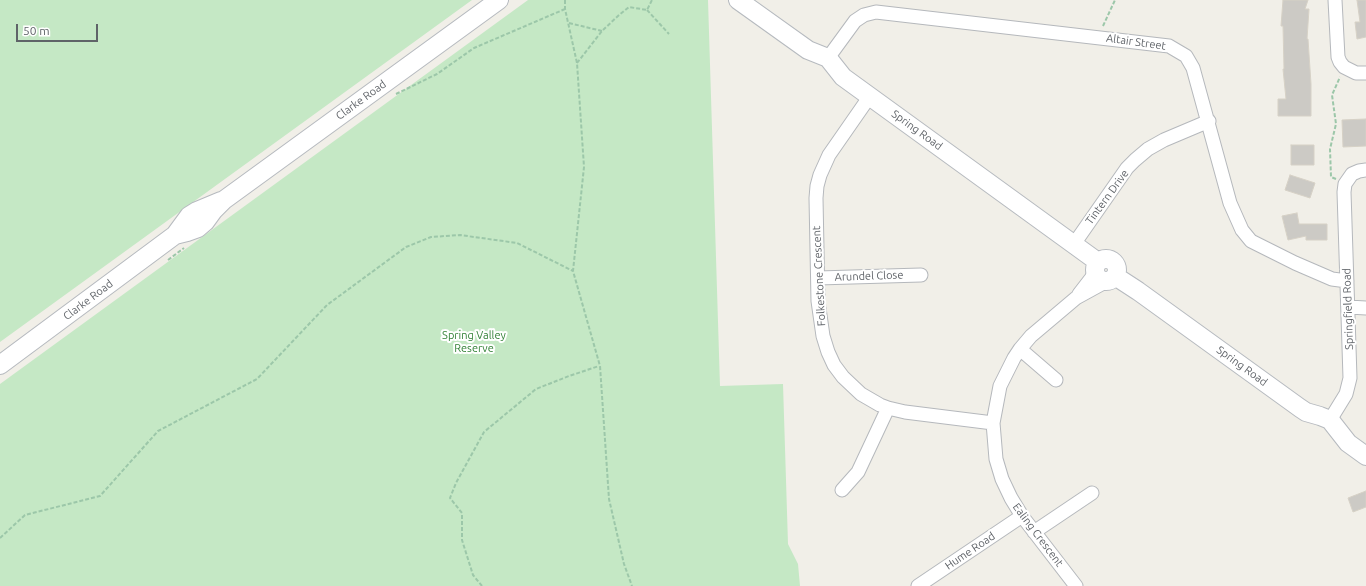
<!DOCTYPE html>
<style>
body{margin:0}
#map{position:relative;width:1366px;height:586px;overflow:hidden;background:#f1efe8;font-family:Ubuntu,sans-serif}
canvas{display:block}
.scale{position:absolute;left:16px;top:24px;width:82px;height:18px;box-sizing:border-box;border:2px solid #5f6368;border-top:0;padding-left:5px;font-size:12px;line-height:14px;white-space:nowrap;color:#5f6368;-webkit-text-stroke:3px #fff;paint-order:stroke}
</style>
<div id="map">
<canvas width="1366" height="586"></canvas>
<div class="scale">50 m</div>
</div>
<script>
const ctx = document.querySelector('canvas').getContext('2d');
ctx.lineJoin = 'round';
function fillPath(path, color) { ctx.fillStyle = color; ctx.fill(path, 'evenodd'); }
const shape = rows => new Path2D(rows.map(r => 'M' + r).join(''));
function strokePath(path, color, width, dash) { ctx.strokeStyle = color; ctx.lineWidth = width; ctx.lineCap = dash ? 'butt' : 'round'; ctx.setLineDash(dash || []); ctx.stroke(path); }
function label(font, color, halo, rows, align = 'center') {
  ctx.font = font + ' Ubuntu,sans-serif'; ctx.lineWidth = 4; ctx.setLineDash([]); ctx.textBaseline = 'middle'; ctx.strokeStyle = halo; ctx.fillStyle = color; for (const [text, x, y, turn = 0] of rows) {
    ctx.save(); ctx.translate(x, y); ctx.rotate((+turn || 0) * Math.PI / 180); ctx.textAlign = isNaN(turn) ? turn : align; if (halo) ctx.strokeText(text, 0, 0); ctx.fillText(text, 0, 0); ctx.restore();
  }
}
fillPath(shape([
 [0,0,472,0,0,342],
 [528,0,708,0,720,386,783,384,788,544,798,564,800,586,0,586,0,384]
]), '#c5e8c5');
const building = shape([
 [1283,0,1308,0,1305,9,1309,9,1307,39,1308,39,1311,84,1311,116,1278,116,1278,99,1286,99,1283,69,1284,69,1283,26,1281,26,1283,0],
 [1357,0,1366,0,1366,37,1357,39,1355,22,1360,22,1357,0],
 [1366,119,1366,146,1343,147,1342,120,1366,119],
 [1291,145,1314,145,1314,165,1291,165,1291,145],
 [1290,175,1315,183,1310,198,1285,190,1290,175],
 [1297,213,1299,224,1327,224,1327,240,1306,240,1306,236,1288,240,1282,216,1297,213],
 [1366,491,1366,507,1353,512,1348,498,1366,491]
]);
fillPath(building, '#cccac5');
strokePath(building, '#d6d1c6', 1);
const street = shape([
 [1335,0,1338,57,1340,62,1344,67,1356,73,1366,73],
 [828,58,855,21,864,15,876,12,1169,46,1186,56,1193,68,1230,203,1242,230,1251,241,1295,263,1332,279,1347,281],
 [870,96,829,155,820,175,817,186,816,198,818,301,823,336,828,352,834,365,843,377,861,394,880,405,888,408,905,412,993,423],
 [1074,244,1127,168,1135,160,1148,149,1164,140,1209,121],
 [818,278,921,275],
 [1079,294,1096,272],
 [1349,307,1366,308],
 [1020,349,1056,380],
 [1330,420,1346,394,1350,378,1344,192,1345,184,1352,174,1359,171,1366,170],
 [842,490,858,472,888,408],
 [1034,532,1092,493],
 [918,586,1022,516],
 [1076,586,1022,516,1011,498,1002,479,996,459,993,423,1000,386,1014,358,1020,349,1031,336,1076,298,1107,281]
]);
const secondary = shape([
 [738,0,808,50,828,58,843,77,1098,262],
 [175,235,187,232,198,228,205,222,213,211,224,200,499,0],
 '1095 270a11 11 0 1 1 22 0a11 11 0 1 1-22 0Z',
 [1115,276,1138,291,1300,408,1306,412,1320,416,1330,420,1348,443,1366,456],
 [0,365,175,235,189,216,197,211,221,201]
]);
strokePath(street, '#b5b8bc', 15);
strokePath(secondary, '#b6babf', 20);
strokePath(shape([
 [565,0,565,9,577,63,584,167,573,271,600,366,609,499,624,564,632,586],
 [647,10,669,34],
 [569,23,602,31],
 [1103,26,1115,0],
 [577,63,602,31,619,15,629,7,647,10,652,0],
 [396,94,437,74,474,48,565,9],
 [1336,179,1331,177,1330,149,1336,124,1332,95,1340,77],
 [168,260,184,248],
 [0,538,25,515,100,496,158,431,257,379,327,305,406,247,431,237,460,235,517,243,573,271],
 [482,586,473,575,462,540,462,513,450,498,456,483,484,432,536,389,569,376,599,366]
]), '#9cc7a9', 2, [4, 2]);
strokePath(street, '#fff', 13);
strokePath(secondary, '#fff', 18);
label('11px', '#5f6368', '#fff', [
 ["Altair Street",1136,42,8],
 ["Clarke Road",361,100,-36],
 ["Spring Road",917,130,36],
 ["Tintern Drive",1107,197,-54],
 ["Folkestone Crescent",819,276,-93],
 ["Arundel Close",869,276,-2],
 ["Clarke Road",88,300,-37],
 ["Springfield Road",1348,309,-92],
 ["Spring Road",1242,366,36],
 ["Ealing Crescent",1038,535,53],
 ["Hume Road",970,551,-34]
]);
label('11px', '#348238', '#fff', [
 ["Spring Valley",474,335],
 ["Reserve",474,348]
]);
</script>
